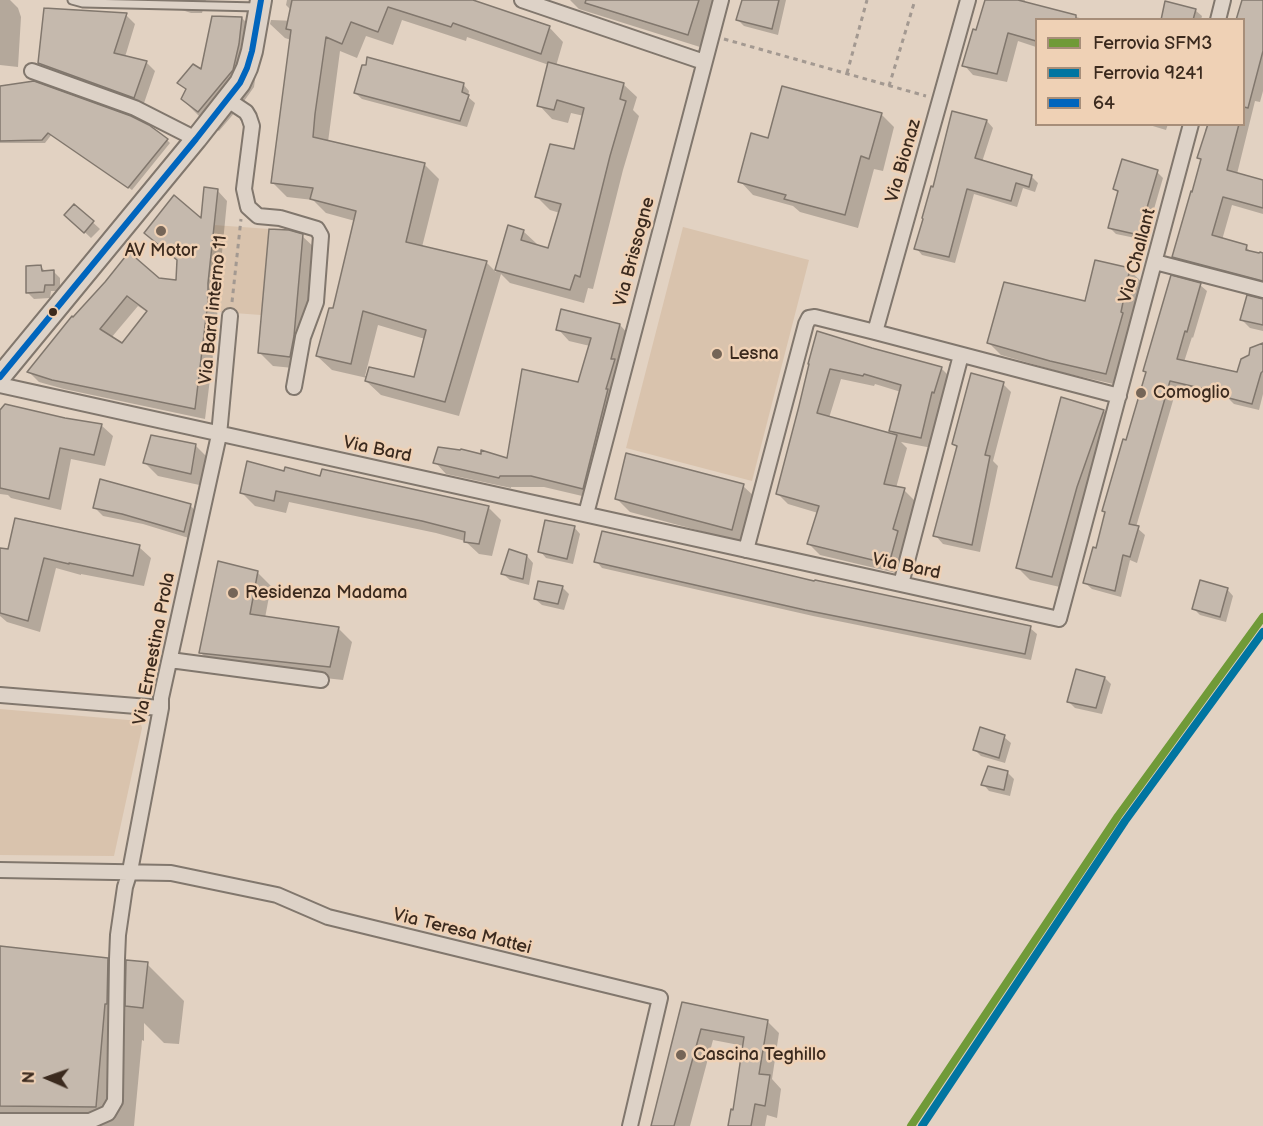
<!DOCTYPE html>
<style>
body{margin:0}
#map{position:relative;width:1263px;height:1126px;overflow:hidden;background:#e2d2c2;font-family:"Balsamiq Sans",sans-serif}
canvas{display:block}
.legend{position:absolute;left:1035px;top:18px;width:210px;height:108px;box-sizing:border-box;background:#efd1b5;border:2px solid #a78e79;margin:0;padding:8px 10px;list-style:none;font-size:18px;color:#3b2a1e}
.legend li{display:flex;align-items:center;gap:12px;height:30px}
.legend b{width:30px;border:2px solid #a78e79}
.north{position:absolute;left:18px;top:1048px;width:60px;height:60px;-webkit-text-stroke:4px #efd1b5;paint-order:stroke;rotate:272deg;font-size:16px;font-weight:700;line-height:24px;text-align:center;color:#3b2a1e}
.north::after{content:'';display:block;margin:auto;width:21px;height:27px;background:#3b2a1e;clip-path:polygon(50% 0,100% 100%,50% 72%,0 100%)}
</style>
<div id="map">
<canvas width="1263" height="1126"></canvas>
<ul class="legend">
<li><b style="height:8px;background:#709a38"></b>Ferrovia SFM3</li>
<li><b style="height:8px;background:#0075a1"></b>Ferrovia 9241</li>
<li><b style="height:8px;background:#0065bd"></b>64</li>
</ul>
<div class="north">N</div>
</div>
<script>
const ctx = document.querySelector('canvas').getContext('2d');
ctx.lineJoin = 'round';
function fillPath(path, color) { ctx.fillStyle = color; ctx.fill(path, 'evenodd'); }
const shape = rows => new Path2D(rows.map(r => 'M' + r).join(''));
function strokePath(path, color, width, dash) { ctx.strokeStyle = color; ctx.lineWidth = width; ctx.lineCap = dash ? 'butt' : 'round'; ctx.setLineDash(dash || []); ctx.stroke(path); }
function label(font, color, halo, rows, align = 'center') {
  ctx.font = font + ' "Balsamiq Sans",sans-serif'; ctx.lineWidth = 5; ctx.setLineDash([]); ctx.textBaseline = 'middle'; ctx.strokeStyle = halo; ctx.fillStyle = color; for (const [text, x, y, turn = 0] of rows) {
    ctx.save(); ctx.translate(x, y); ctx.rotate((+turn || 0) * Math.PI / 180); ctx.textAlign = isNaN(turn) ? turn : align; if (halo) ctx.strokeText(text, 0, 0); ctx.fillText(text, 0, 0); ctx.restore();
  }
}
fillPath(shape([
 [214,225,269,229,261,315,207,311],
 [683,227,809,260,752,481,626,448],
 [0,709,140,721,142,728,114,856,0,855]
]), '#d9c3ad');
fillPath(shape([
 [0,0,10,0,18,8,21,17,18,67,0,65],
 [151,0,206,0,202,13,191,13],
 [287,0,468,0,549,27,563,42,556,66,623,84,637,97,633,110,639,116,623,170,593,289,588,288,584,303,510,283,501,274,459,416,381,395,366,381,367,378,332,370,317,356,334,310,355,221,326,213,313,200,287,197,273,183,291,40,285,38,270,24,271,20,296,21,291,10,286,5],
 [402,20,466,41,467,37,549,65,539,105,552,119,568,123,571,113,584,116,575,151,537,197,550,210,560,213,549,250,536,246,537,244,523,231,509,227,496,272,486,262,422,247,439,179,424,164,328,142,340,51,357,58,366,36,393,45],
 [378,325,425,339,415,379,365,376],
 [570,0,715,0,700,47,579,9],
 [743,0,786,0,778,35,744,26,738,20],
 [986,0,1025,0,1024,3,1087,20,1036,20,1036,47,1018,41,1007,82,973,75,964,65,977,32],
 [1244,0,1263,0,1263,91,1260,102,1255,101,1237,174,1263,181,1263,214,1232,205,1222,240,1246,247,1252,253,1263,254,1263,286,1182,265,1173,257,1202,161,1198,158,1207,132,1205,131,1207,124,1244,124],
 [1195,10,1202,16,1201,20,1162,20],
 [126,15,135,24,125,57,146,62,155,71,143,106,49,72,39,63],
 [242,18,261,38,254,87,242,104,219,131,202,119,182,99,187,90,179,83,202,72],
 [463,84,469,91,468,97,475,103,467,127,362,99,355,93],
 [0,87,167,140,170,143,132,190,52,134,45,143,0,143],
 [953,113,987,121,993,128,982,162,1031,176,1038,183,1035,192,1023,188,1017,207,974,194,955,263,922,255,916,248,934,189],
 [881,114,894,127,883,171,874,169,858,228,800,212,793,206,753,195,740,181,769,140],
 [1146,124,1168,124,1166,130],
 [1157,172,1163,178,1145,240,1116,234,1109,227,1119,193,1115,189],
 [217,190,227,201,218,294,217,323,205,419,64,389,39,382,29,372,73,319,158,280,177,282,178,261,146,233,202,221],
 [138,306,147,312,122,345,111,338],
 [75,206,100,229,91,238,73,221],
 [302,236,316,249,303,369,273,366,259,352],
 [41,267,46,272,53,271,60,278,60,291,51,291,50,298,34,299,27,292],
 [1129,270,1142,282,1118,385,1064,373,1001,355,989,343,1086,303],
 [1200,285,1207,291,1193,338,1192,337,1184,362,1238,374,1251,356,1263,344,1263,394,1259,410,1234,404,1229,399,1177,387,1136,527,1145,535,1137,563,1130,560,1121,597,1092,589,1085,583,1097,550,1107,514,1104,511,1128,442],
 [1263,300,1263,331,1250,328,1241,319],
 [620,325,631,337,595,499,544,487,511,487,511,488,446,474,435,462,508,460,579,384,590,346,569,341,558,329],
 [811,365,941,368,952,379,932,448,901,442,907,448,896,488,904,490,915,501,904,539,908,543,900,574,820,555,809,544,818,513,788,504,777,493],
 [841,379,874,386,875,384,901,392,891,431,897,437,829,418],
 [1003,384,1011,392,993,461,998,466,980,552,943,544,935,535,958,448,954,444],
 [1104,411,1115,423,1064,588,1030,580,1018,568],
 [0,412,65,419,101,425,113,436,105,466,71,459,61,510,11,498,8,495,0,494],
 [195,445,208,458,204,486,158,476,145,463],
 [285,473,321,478,488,507,501,520,492,556,479,554,465,541,436,533,289,502,286,513,255,506,242,493],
 [743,486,757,499,745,543,630,512,617,499],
 [190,505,198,514,192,539,143,524,103,516,95,508],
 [574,527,580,534,573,564,546,558,540,551],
 [139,547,151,558,144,586,81,574,81,575,56,568,40,632,7,622,0,616,0,549,9,551],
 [527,556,533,563,529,585,510,580,503,574],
 [596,561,815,583,1030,628,1037,634,1031,660,813,616,602,568],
 [257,572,271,586,265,618,338,628,352,642,343,680,214,666,200,652],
 [563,588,569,594,564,610,542,605,535,599],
 [1227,589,1233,596,1226,622,1200,615,1194,609],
 [1105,678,1111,684,1102,714,1075,708,1069,702],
 [1004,737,1011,743,1005,763,981,756,975,750],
 [1007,772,1014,779,1010,796,989,791,983,784],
 [0,948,107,960,127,980,147,964,184,1001,179,1044,164,1043,144,1023,144,1041,142,1040,134,1126,0,1126],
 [683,1004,767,1021,779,1033,772,1079,781,1089,777,1118,767,1115,765,1126,730,1126,735,1112,744,1046,713,1040,690,1126,653,1126]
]), '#0003');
const building = shape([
 [292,0,473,0,550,26,541,54,453,23,451,27,388,7,378,32,351,22,342,44,326,37,315,114,313,137,425,163,406,242,487,261,445,402,365,381,369,367,414,377,426,330,363,311,351,364,316,356,329,308,333,308,356,211,310,199,313,188,271,183,291,30,286,29,292,0],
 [586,0,699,0,688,35,585,3,586,0],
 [742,0,779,0,772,29,736,20,742,0],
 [985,0,1018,0,1076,15,1076,20,1036,20,1036,41,1008,33,997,74,962,66,973,29,976,30,985,0],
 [1242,0,1263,0,1263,51,1248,108,1244,107,1244,20,1236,20,1242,0],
 [1165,1,1196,9,1193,20,1161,20,1165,1],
 [44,8,127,13,114,53,147,61,134,98,38,63,44,8],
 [212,16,242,17,239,44,233,70,198,112,181,99,186,89,177,83,193,64,201,69,212,16],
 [367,57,464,83,462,92,469,95,460,121,354,93,362,65,366,65,367,57],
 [548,62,624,83,620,99,626,101,610,156,580,277,575,275,570,290,495,270,508,225,524,230,521,240,548,248,561,204,535,197,550,144,574,149,584,108,557,100,554,110,537,106,548,62],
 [34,81,131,116,149,125,168,139,128,188,48,133,42,140,0,141,0,86,34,81],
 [782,86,882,113,869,159,861,156,845,215,784,199,786,195,738,182,751,133,768,138,782,86],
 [952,111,987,120,975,158,1032,175,1029,187,1016,183,1011,201,967,189,949,257,914,249,923,219,922,218,931,186,933,187,952,111],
 [1208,124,1239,124,1227,170,1263,180,1263,208,1223,197,1212,235,1247,245,1246,250,1259,253,1260,252,1263,253,1263,281,1172,257,1191,191,1192,192,1201,159,1197,158,1208,124],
 [1122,159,1158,170,1139,235,1108,228,1118,191,1113,189,1122,159],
 [204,187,218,189,208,283,208,301,195,409,52,380,27,372,72,316,73,317,105,282,129,252,159,278,176,280,177,260,144,233,174,195,201,218,204,187],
 [127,296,147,311,122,343,100,329,127,296],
 [74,204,94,221,84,233,64,215,74,204],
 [269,229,289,230,303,234,294,336,290,357,258,353,269,229],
 [1095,260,1130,268,1121,312,1123,313,1106,374,1050,361,987,343,1004,282,1085,301,1095,260],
 [41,265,42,271,54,270,54,285,45,285,44,292,26,293,26,266,41,265],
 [1171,275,1201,283,1187,332,1185,331,1177,359,1237,372,1241,359,1249,355,1250,348,1263,343,1263,371,1261,373,1252,404,1225,397,1226,394,1170,381,1129,524,1139,526,1130,557,1123,555,1115,591,1083,583,1093,547,1096,548,1105,512,1102,511,1123,439,1126,440,1146,372,1143,371,1171,275],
 [1247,295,1263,299,1263,325,1240,320,1247,295],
 [561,309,620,324,611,359,615,359,606,389,608,389,583,489,531,476,500,476,499,478,433,463,438,447,460,450,461,449,481,454,481,450,507,458,522,369,578,382,591,338,556,330,561,309],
 [817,331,872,348,942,367,934,393,932,392,921,438,889,431,901,385,864,374,863,376,830,369,817,413,897,435,884,484,905,488,893,529,898,531,889,564,807,544,819,506,776,494,799,406,809,364,808,364,817,331],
 [971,373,1004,382,985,455,990,456,972,545,933,536,957,446,952,444,971,373],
 [1061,397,1104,410,1077,487,1052,577,1016,568,1061,397],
 [5,404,65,418,102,424,94,455,60,448,49,499,0,488,0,410,5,404],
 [151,435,196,444,191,474,143,463,151,435],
 [626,453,744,484,732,530,615,499,626,453],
 [247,461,284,471,285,467,320,476,322,469,489,506,479,544,464,542,465,532,422,521,276,491,274,501,240,493,247,461],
 [100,479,191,504,184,532,122,514,93,508,100,479],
 [15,518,140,545,133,576,69,563,69,564,44,558,28,621,0,613,0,548,8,549,15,518],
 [545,520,575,526,567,559,538,552,545,520],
 [602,531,672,547,814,581,815,580,1031,626,1025,654,805,610,594,562,602,531],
 [509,549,527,555,523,579,501,574,509,549],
 [218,561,258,571,250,614,339,627,330,667,199,653,218,561],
 [1200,580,1228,588,1220,617,1192,609,1200,580],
 [538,581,563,586,558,604,534,599,538,581],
 [1076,669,1105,677,1096,708,1067,702,1076,669],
 [980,727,1005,735,999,758,973,750,980,727],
 [988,766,1008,771,1004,790,981,785,988,766],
 [0,946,108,958,107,1004,105,1004,96,1107,0,1106,0,946],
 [126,960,148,962,143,1008,125,1006,126,960],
 [682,1002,768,1020,759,1074,770,1075,765,1106,755,1104,751,1126,728,1126,731,1109,733,1110,744,1037,701,1029,674,1126,651,1126,682,1002]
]);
fillPath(building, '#c5b9ad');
strokePath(building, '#81776d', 1.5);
const lane = shape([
 [72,0,83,3,258,7]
]);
const street = shape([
 [522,0,704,62],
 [1218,20,1223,0],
 [32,71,135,108,196,139],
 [228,100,246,112,249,117,252,126,244,189,248,207,258,216,280,218,317,229,321,236,316,302,303,337,294,387],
 [1155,262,1263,290],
 [875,332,968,0],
 [0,385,1059,619,1191,124],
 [586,514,721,0],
 [746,550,806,324,809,318,815,317,875,332,1119,396],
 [901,584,961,355],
 [170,660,321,680],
 [0,695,161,708],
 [0,870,171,873,277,895,328,917,660,998,630,1126],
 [0,1121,90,1121,108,1113,115,1101,117,959,118,935,125,887,130,871,161,708,161,698,219,435,230,316]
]);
const secondary = shape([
 [0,377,196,139,240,83,247,68,252,51,261,0]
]);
strokePath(lane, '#81776d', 11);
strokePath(street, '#81776d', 18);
strokePath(secondary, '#81776d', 24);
strokePath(shape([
 [724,39,926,96],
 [847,73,867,0],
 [889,86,915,0],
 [232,302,241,219]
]), '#a39991', 3, [4.5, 4.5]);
strokePath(lane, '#ddd2c7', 7);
strokePath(street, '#ddd2c7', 14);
strokePath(secondary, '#ddd2c7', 20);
strokePath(shape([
 [0,377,196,139,240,83,247,68,252,51,261,0]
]), '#0065bd', 6);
strokePath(shape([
 [911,1126,1118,816,1263,617]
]), '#709a38', 8);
strokePath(shape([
 [922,1126,1125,821,1263,632]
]), '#0075a1', 8);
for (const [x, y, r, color] of [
 [161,231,6,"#756557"],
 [53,312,5,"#3b2a1e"],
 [717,354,6,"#756557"],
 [1141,393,6,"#756557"],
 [233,593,6,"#756557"],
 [681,1055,6,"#756557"]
]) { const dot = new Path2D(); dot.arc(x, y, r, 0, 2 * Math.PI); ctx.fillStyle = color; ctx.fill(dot); strokePath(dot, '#efd1b5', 2); }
label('18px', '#3b2a1e', '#efd1b5', [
 ["Via Bionaz",904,161,-74],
 ["Via Brissogne",635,252,-75],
 ["Via Challant",1138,256,-75],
 ["Via Bard interno 11",214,310,-84],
 ["Via Bard",377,450,12],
 ["Via Bard",906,567,12],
 ["Via Ernestina Prola",155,649,-79],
 ["Via Teresa Mattei",462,932,14]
]);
label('18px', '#3b2a1e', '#efd1b5', [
 ["AV Motor",161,251,"center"],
 ["Lesna",729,354],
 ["Comoglio",1153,393],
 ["Residenza Madama",245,593],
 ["Cascina Teghillo",693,1055]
], 'left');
</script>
